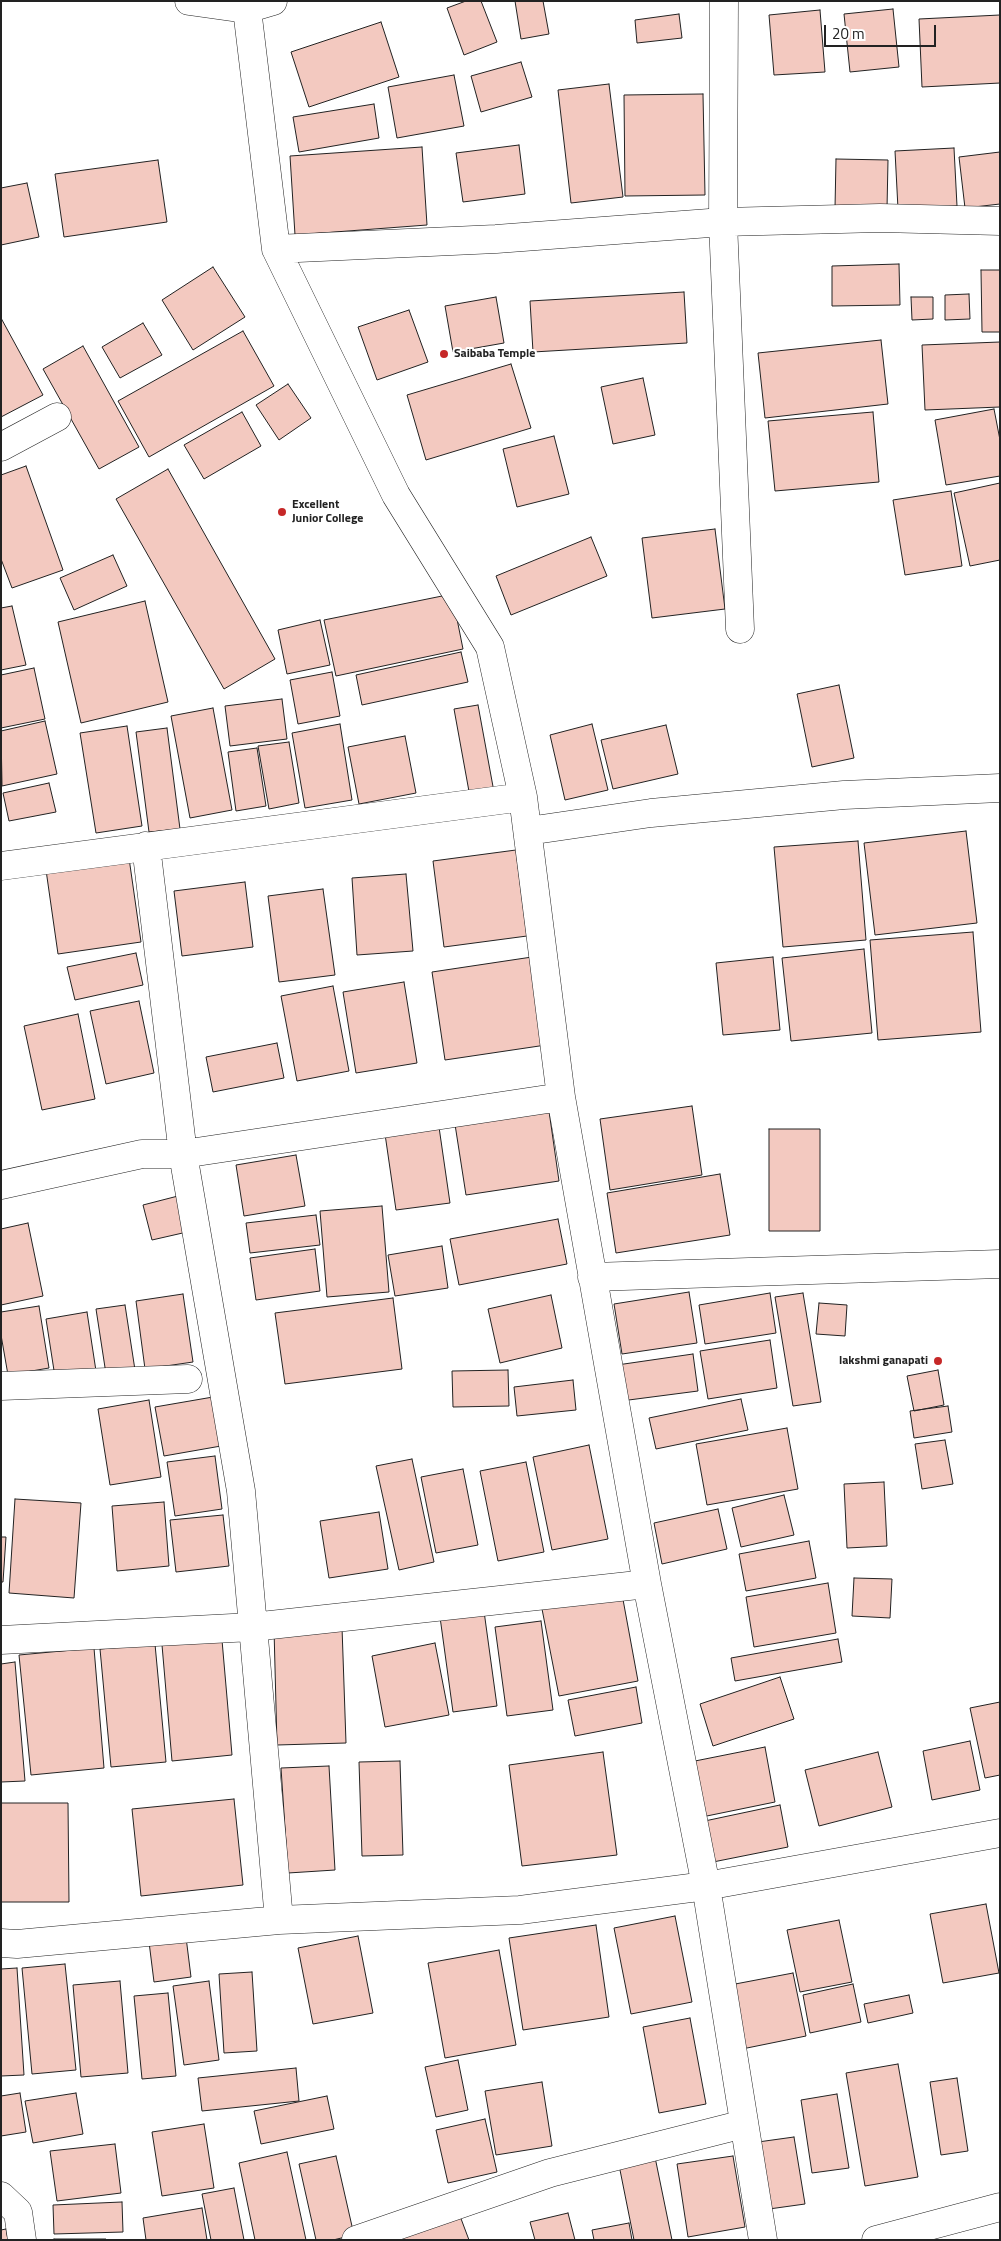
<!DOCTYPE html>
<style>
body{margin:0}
#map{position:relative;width:1001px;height:2241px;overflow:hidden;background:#fff;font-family:"Titillium Web",sans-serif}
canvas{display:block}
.frame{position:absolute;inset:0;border:2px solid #222;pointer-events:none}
.scale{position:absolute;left:824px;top:25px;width:112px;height:22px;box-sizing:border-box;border:2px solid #222;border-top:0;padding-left:6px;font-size:15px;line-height:18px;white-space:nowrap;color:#222;-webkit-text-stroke:4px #fff;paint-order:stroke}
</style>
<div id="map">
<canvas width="1001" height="2241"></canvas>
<div class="frame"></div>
<div class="scale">20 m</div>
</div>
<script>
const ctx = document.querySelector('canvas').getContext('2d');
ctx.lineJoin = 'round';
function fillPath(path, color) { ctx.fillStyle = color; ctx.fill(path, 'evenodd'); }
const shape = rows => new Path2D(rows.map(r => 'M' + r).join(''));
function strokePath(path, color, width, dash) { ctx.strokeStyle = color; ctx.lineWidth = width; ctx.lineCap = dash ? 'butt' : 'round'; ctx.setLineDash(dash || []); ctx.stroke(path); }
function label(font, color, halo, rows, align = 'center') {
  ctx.font = font + ' "Titillium Web",sans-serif'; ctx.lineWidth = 4; ctx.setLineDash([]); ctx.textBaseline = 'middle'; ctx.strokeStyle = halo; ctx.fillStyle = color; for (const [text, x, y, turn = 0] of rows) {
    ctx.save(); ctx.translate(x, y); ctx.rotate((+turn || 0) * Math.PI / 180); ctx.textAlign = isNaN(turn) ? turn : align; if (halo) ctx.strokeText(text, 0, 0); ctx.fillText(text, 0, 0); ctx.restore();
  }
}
const building = shape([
 [466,1,481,1,497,42,464,55,447,8,466,1],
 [515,1,543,1,549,34,521,39,515,1],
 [893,9,899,67,850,72,844,14,893,9],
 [820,10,825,72,774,75,769,15,820,10],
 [679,14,682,38,637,43,635,20,679,14],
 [1000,15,1000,83,922,87,919,19,1000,15],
 [381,22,399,77,309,107,291,52,381,22],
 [521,62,532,97,481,112,471,76,521,62],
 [454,75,464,126,397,138,388,87,454,75],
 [609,84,623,197,571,203,558,90,609,84],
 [703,94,705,195,625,196,624,95,703,94],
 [374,104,379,138,299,152,293,117,374,104],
 [519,145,525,194,463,202,456,153,519,145],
 [422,147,427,225,295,235,290,156,422,147],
 [954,148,957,206,898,209,895,151,954,148],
 [1000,152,1000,204,965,208,959,157,1000,152],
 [836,159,888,160,887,209,835,208,836,159],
 [158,160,167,222,64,237,55,174,158,160],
 [27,183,39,237,1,245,1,188,27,183],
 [899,264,900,305,832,306,832,266,899,264],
 [213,267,245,317,193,350,162,300,213,267],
 [981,270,1000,270,1000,332,982,332,981,270],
 [684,292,687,343,533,352,530,301,684,292],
 [969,294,970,319,945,320,945,295,969,294],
 [496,297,504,343,453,352,445,306,496,297],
 [911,297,933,297,933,319,912,320,911,297],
 [409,310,428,362,377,380,358,327,409,310],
 [1,318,43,395,1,417,1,318],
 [143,323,162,355,120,378,102,347,143,323],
 [243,331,274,386,149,457,118,401,243,331],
 [881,340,888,404,765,418,758,353,881,340],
 [1000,342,1000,407,925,410,922,345,1000,342],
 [83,346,139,447,99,469,43,369,83,346],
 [511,364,531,428,426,460,407,395,511,364],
 [643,378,655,435,613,444,601,387,643,378],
 [288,384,311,418,279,440,256,405,288,384],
 [994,409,1000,440,1000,476,946,485,935,420,994,409],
 [242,412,261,446,204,479,184,445,242,412],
 [873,412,879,482,775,491,768,421,873,412],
 [554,436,569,494,517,507,503,449,554,436],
 [26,466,63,570,12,588,1,559,1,475,26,466],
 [168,469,275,659,224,689,116,499,168,469],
 [1000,483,1000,560,970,566,954,493,1000,483],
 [951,491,962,566,905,575,893,500,951,491],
 [715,529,725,609,652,618,642,538,715,529],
 [591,537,607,576,511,615,496,576,591,537],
 [113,555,127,586,74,610,60,578,113,555],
 [452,594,463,649,336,676,324,620,452,594],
 [145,601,168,702,81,723,58,622,145,601],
 [12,606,26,665,1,670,1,608,12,606],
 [320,620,330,665,287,674,278,630,320,620],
 [461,652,468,682,362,705,356,675,461,652],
 [34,668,45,719,1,728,1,675,34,668],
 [332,672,340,716,298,724,290,680,332,672],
 [839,685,854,758,812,767,797,694,839,685],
 [282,699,287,739,230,746,225,706,282,699],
 [478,705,494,792,470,797,454,709,478,705],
 [213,708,232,810,190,818,171,716,213,708],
 [45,721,57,774,2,786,1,731,45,721],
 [340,724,352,800,305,808,292,733,340,724],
 [592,724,608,790,565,800,550,735,592,724],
 [666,725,678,774,613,789,601,740,666,725],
 [127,726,142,826,96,833,80,733,127,726],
 [167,728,180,829,149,832,136,732,167,728],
 [405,736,416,793,359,804,348,747,405,736],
 [289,742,299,803,269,809,258,746,289,742],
 [257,748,266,806,236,811,228,752,257,748],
 [49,783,56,812,9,821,3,793,49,783],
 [966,831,977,923,875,935,864,843,966,831],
 [858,841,866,940,783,947,774,847,858,841],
 [516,850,527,936,444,947,433,861,516,850],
 [128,851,141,942,58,954,45,863,128,851],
 [406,874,413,951,357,955,352,878,406,874],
 [245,882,253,947,182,956,174,891,245,882],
 [323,889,335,975,279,982,268,896,323,889],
 [973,932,981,1032,878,1040,870,940,973,932],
 [864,949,872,1033,791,1041,782,958,864,949],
 [136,953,143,985,75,1000,67,967,136,953],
 [532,957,546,1045,445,1060,432,972,532,957],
 [773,957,780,1030,723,1035,716,963,773,957],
 [404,982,417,1063,356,1073,343,992,404,982],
 [333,986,349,1071,297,1081,281,996,333,986],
 [139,1001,154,1073,106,1084,90,1011,139,1001],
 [78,1014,95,1099,42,1110,24,1026,78,1014],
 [277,1043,284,1078,213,1092,206,1057,277,1043],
 [548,1104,559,1181,466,1195,454,1118,548,1104],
 [692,1106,702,1175,610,1190,600,1119,692,1106],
 [439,1127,450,1203,396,1210,385,1134,439,1127],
 [769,1129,820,1129,820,1231,769,1231,769,1129],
 [296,1155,305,1206,244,1216,236,1165,296,1155],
 [720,1174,730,1235,616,1253,607,1193,720,1174],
 [178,1196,187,1232,152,1240,143,1205,178,1196],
 [382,1206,389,1292,327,1297,320,1211,382,1206],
 [316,1215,320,1245,250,1253,246,1223,316,1215],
 [558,1219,567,1264,459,1285,450,1239,558,1219],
 [28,1223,43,1296,1,1305,1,1229,28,1223],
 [442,1246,448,1288,395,1296,388,1255,442,1246],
 [315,1249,320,1291,256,1300,250,1258,315,1249],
 [689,1292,697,1343,622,1354,614,1304,689,1292],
 [770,1293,776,1333,705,1344,699,1305,770,1293],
 [803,1293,821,1402,793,1406,775,1297,803,1293],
 [183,1294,193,1362,145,1369,136,1301,183,1294],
 [551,1295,562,1348,500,1363,488,1309,551,1295],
 [393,1298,402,1369,285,1384,275,1313,393,1298],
 [819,1303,847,1305,845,1336,816,1334,819,1303],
 [125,1305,135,1370,106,1374,96,1309,125,1305],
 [39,1306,49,1368,8,1375,1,1335,1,1312,39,1306],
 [87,1312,96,1371,55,1377,46,1319,87,1312],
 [770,1340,777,1388,708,1399,700,1351,770,1340],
 [693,1354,698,1391,621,1401,617,1365,693,1354],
 [508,1370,509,1406,453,1407,452,1371,508,1370],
 [938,1370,944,1405,914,1411,907,1376,938,1370],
 [573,1380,576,1410,517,1416,514,1387,573,1380],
 [213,1397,221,1446,164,1456,155,1407,213,1397],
 [741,1399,748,1430,656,1449,649,1418,741,1399],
 [149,1400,161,1477,110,1485,98,1409,149,1400],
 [948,1406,952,1432,914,1438,910,1411,948,1406],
 [787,1428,798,1489,707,1505,696,1444,787,1428],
 [945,1440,953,1484,922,1489,915,1444,945,1440],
 [589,1445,608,1539,552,1550,533,1457,589,1445],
 [215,1456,222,1509,175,1516,167,1462,215,1456],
 [412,1459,434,1562,399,1570,376,1466,412,1459],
 [526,1462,544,1552,498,1561,480,1471,526,1462],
 [463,1469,478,1545,436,1553,421,1477,463,1469],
 [884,1482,887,1546,847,1548,844,1484,884,1482],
 [784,1495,794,1535,741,1547,732,1508,784,1495],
 [15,1499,81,1503,74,1598,9,1593,15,1499],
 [164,1502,169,1566,117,1571,112,1506,164,1502],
 [718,1509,727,1549,662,1564,654,1523,718,1509],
 [379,1512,388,1569,329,1578,320,1521,379,1512],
 [223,1515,229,1566,176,1572,170,1520,223,1515],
 [1,1537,6,1537,3,1582,1,1582,1,1537],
 [809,1541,816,1578,746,1591,739,1554,809,1541],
 [854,1578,892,1579,890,1618,852,1616,854,1578],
 [828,1583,836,1633,754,1647,746,1597,828,1583],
 [622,1594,638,1681,559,1696,542,1609,622,1594],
 [484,1611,497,1706,453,1712,440,1617,484,1611],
 [541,1621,553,1710,507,1716,495,1627,541,1621],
 [342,1627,346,1743,277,1745,274,1629,342,1627],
 [838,1639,842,1662,735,1681,731,1658,838,1639],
 [222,1640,232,1755,172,1761,162,1645,222,1640],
 [435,1643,449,1715,385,1727,372,1656,435,1643],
 [155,1644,166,1762,111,1767,100,1649,155,1644],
 [94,1648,104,1768,31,1775,19,1655,94,1648],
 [15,1662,25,1781,1,1782,1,1664,15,1662],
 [780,1677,794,1719,713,1746,700,1704,780,1677],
 [636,1687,642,1723,575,1736,568,1700,636,1687],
 [1000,1702,1000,1775,985,1778,970,1708,1000,1702],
 [970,1741,980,1790,932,1800,923,1751,970,1741],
 [765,1747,775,1802,697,1818,685,1763,765,1747],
 [603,1752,617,1855,522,1866,509,1765,603,1752],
 [878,1752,892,1807,819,1826,805,1770,878,1752],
 [400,1761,403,1855,362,1856,359,1762,400,1761],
 [329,1766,335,1870,288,1873,281,1768,329,1766],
 [234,1799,243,1885,141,1896,132,1809,234,1799],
 [1,1803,68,1803,69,1902,1,1902,1,1803],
 [780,1805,788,1847,708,1863,700,1822,780,1805],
 [986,1904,999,1973,943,1983,930,1914,986,1904],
 [675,1916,692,2002,631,2014,614,1928,675,1916],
 [839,1920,852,1982,800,1992,787,1930,839,1920],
 [596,1925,609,2017,523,2030,509,1938,596,1925],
 [358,1936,373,2013,313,2024,298,1948,358,1936],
 [186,1937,191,1977,154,1982,149,1942,186,1937],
 [499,1950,516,2045,445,2058,428,1963,499,1950],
 [65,1964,76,2070,32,2074,22,1968,65,1964],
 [17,1968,24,2075,1,2076,1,1969,17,1968],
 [252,1972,257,2051,224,2053,219,1974,252,1972],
 [793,1973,806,2036,742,2049,730,1985,793,1973],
 [120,1981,128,2073,81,2077,73,1985,120,1981],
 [209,1981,219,2060,184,2065,173,1986,209,1981],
 [853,1984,861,2022,810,2033,803,1995,853,1984],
 [168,1993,176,2076,142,2079,134,1996,168,1993],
 [909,1995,913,2013,868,2023,864,2004,909,1995],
 [690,2018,706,2104,659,2113,643,2027,690,2018],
 [458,2060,468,2110,436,2117,425,2067,458,2060],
 [898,2064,918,2177,865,2186,846,2073,898,2064],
 [296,2068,299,2101,202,2111,198,2078,296,2068],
 [957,2078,968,2151,941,2155,930,2082,957,2078],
 [542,2082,552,2146,496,2155,485,2091,542,2082],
 [20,2093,26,2132,1,2136,1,2096,20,2093],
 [76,2093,83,2134,33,2143,25,2101,76,2093],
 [837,2094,849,2168,812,2173,801,2100,837,2094],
 [327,2096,334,2129,261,2144,254,2111,327,2096],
 [485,2119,497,2172,448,2183,436,2130,485,2119],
 [204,2124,214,2188,162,2196,152,2132,204,2124],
 [794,2137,805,2204,769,2209,758,2142,794,2137],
 [115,2144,121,2193,57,2201,50,2151,115,2144],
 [287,2152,306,2240,255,2240,239,2163,287,2152],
 [336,2156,354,2235,333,2240,316,2240,299,2164,336,2156],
 [733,2156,745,2227,688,2237,677,2164,733,2156],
 [655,2157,672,2240,634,2240,619,2165,655,2157],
 [234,2188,244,2240,211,2240,202,2194,234,2188],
 [122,2202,123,2232,54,2234,53,2205,122,2202],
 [202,2208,207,2240,146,2240,143,2218,202,2208],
 [457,2208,469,2240,370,2240,457,2208],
 [568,2213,575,2240,535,2240,530,2222,568,2213],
 [629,2223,632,2240,594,2240,592,2230,629,2223],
 [6,2229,8,2240,1,2240,1,2230,6,2229],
 [54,2239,106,2239,106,2240,54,2240,54,2239]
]);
fillPath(building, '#f3c9c0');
strokePath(building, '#222', 1);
const minor = shape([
 [189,1,246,9,273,1],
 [246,1,276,249,396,495,490,647,523,797,561,1097,647,1584,706,1886,763,2240],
 [724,1,723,222,740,629],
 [276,249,496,239,723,222,880,218,1000,221],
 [1,447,57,417],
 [528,831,651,813,844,795,1000,788],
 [146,846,183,1154,241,1491,279,1920],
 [1,866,523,797],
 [1,1185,142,1154,183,1154,561,1097],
 [592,1277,1000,1264],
 [1,1386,188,1379],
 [1,1640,252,1627,647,1584],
 [1,1943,17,1944,279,1920,520,1910,706,1886,1000,1833],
 [1,2196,18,2212,22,2240],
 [356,2240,550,2173,744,2124],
 [876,2240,1000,2207]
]);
strokePath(minor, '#222', 29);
strokePath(minor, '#fff', 28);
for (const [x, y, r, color] of [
 [444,354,5,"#c62828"],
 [282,512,5,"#c62828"],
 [938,1361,5,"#c62828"]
]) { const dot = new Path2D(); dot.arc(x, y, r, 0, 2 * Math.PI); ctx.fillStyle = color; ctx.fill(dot); strokePath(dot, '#fff', 2); }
label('bold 12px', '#222', '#fff', [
 ["Saibaba Temple",454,354],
 ["Excellent",292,505],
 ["Junior College",292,519],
 ["lakshmi ganapati",928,1361,"right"]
], 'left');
</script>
